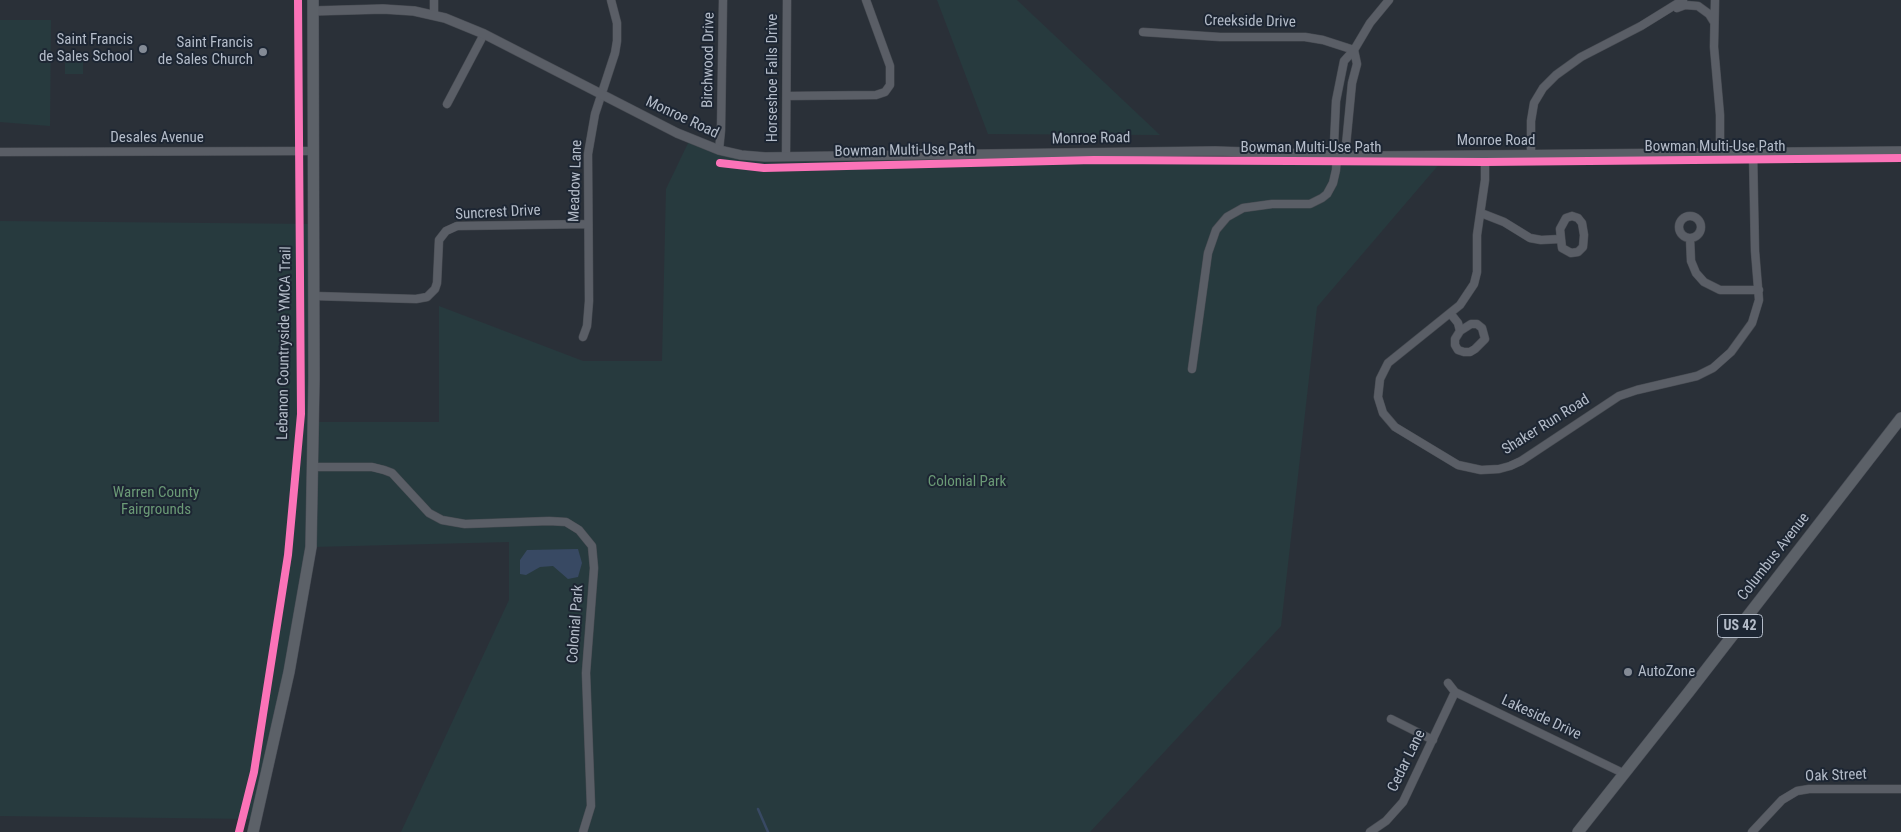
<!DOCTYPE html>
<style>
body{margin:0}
canvas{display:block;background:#2a3038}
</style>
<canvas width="1901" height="832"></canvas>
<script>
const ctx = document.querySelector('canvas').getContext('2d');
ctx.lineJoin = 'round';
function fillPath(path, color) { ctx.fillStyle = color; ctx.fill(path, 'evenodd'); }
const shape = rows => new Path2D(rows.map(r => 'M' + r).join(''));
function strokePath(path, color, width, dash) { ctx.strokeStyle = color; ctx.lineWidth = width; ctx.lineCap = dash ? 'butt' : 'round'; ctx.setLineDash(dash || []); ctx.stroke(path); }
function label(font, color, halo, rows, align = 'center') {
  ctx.font = font + ' "Roboto Condensed",sans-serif'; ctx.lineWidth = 4; ctx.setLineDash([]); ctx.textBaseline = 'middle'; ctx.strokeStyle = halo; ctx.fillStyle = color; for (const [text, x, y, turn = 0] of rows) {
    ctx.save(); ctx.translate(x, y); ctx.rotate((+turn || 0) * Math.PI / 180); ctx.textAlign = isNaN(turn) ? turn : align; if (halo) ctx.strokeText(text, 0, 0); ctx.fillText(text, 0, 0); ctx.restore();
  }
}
fillPath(shape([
 [937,0,1017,0,1160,135,988,134],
 [0,20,51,20,50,126,0,122],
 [65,52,83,52,83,74,65,74],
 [690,139,741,155,1447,155,1317,307,1281,626,1090,832,401,832,509,600,509,542,312,547,256,819,0,816,0,221,314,224,314,422,439,422,439,306,583,361,662,361,666,189]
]), '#273a3e');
fillPath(shape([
 [578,549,582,563,578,577,568,579,553,566,540,567,526,575,520,574,520,560,527,550]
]), '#384963');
strokePath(shape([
 [758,809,768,832]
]), '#384963', 2.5);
const minor = shape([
 [1715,0,1714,47,1720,115,1720,153],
 [1677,8,1685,5,1698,6,1709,14,1714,22],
 [434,15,434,0],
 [1143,32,1220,37,1305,37,1323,40,1354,50],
 [787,96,876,95,885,92,890,85,890,66,866,0],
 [447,104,484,34],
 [719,150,721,130,723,0],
 [0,152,314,151],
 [1337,155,1346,145,1352,83,1357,64,1354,50],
 [1485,155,1485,180,1477,235,1477,272,1474,284,1460,305,1388,363,1380,379,1378,397,1383,413,1395,427,1458,465,1481,470,1499,469,1510,466,1521,461,1619,396,1637,390,1697,376,1713,368,1731,352,1752,323,1759,300,1755,251,1753,152],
 [1531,155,1531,121,1534,103,1543,88,1556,75,1581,57,1641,26,1683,0],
 [786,156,787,0],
 [1481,213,1504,222,1530,238,1541,240,1560,239],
 [1572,216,1578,218,1582,223,1584,235,1583,247,1578,252,1571,253,1562,248,1560,229,1566,218,1572,216],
 '1679 227a11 11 0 1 1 22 0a11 11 0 1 1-22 0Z',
 [1690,238,1691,261,1696,273,1704,282,1720,290,1759,290],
 [314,296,416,299,427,297,435,289,437,283,439,240,446,231,457,226,588,224],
 [1450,313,1458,323,1460,331,1455,339,1455,345,1458,350,1464,352,1470,352,1475,349,1485,339,1482,328,1477,324,1471,324,1460,331],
 [583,337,587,326,589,301,588,154,595,114,615,53,617,41,617,23,611,0],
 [1192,369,1208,253,1216,230,1227,217,1243,208,1272,204,1310,204,1322,198,1327,194,1333,183,1336,170,1337,155,1334,144,1336,101,1344,61,1354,50,1370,23,1389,0],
 [313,467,372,467,384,470,392,473,429,513,442,520,465,524,549,521,566,522,579,530,592,546,594,568,586,673,591,806,583,832],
 [1448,683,1455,692,1625,774],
 [1391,719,1433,740],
 [1370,832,1386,821,1403,802,1455,692],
 [1752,832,1782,800,1797,791,1809,789,1901,789]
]);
const tertiary = shape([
 [313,11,383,9,414,11,445,18,484,34,677,133,719,150,741,155,765,157,1215,151,1376,156,1901,151]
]);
const primary = shape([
 [253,832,289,672,311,547,314,378,313,0],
 [1578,832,1688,693,1901,418]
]);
strokePath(minor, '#484c53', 9);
strokePath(tertiary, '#484c53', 10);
strokePath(primary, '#484c55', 12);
strokePath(minor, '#5a5e66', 8);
strokePath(tertiary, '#5a5e66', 9);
strokePath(primary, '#5c6168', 11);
strokePath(shape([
 [720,163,764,168,1094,160,1485,162,1901,158],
 [239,832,254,772,288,555,301,414,298,0]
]), '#fb73b8', 8);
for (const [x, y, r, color] of [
 [143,49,5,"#848b96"],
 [263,52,5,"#848b96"],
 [1628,672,5,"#848b96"]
]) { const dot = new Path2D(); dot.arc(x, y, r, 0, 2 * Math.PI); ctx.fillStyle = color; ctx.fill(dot); strokePath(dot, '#1d2633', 2); }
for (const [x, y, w] of [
 [1740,626,45]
]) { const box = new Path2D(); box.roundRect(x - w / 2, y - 11.5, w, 23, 4); ctx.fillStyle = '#1d2633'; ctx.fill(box); strokePath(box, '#b4bcc9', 1); }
label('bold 14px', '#b4bcc9', null, [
 ["US 42",1740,626]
]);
label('15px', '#b4bcc9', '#1d2633', [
 ["Creekside Drive",1250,22,1],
 ["Birchwood Drive",709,60,-89],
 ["Horseshoe Falls Drive",773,78,-90],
 ["Monroe Road",682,118,25],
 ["Desales Avenue",157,138],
 ["Monroe Road",1091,139,-1],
 ["Monroe Road",1496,141],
 ["Bowman Multi-Use Path",1715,147],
 ["Bowman Multi-Use Path",1311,148],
 ["Bowman Multi-Use Path",905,151,-1],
 ["Meadow Lane",576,181,-88],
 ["Suncrest Drive",498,213,-3],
 ["Lebanon Countryside YMCA Trail",285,343,-89],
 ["Shaker Run Road",1546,425,-32],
 ["Columbus Avenue",1774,557,-52],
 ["Colonial Park",576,624,-86],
 ["Lakeside Drive",1541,718,25],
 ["Cedar Lane",1407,761,-64],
 ["Oak Street",1836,776,-2]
]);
label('15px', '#b4bcc9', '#1d2633', [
 ["Saint Francis",133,40],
 ["de Sales School",133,57],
 ["Saint Francis",253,43],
 ["de Sales Church",253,60],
 ["AutoZone",1638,672,"left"]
], 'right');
label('15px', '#6b9a76', '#1d2633', [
 ["Colonial Park",967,482],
 ["Warren County",156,493],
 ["Fairgrounds",156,510]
]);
</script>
